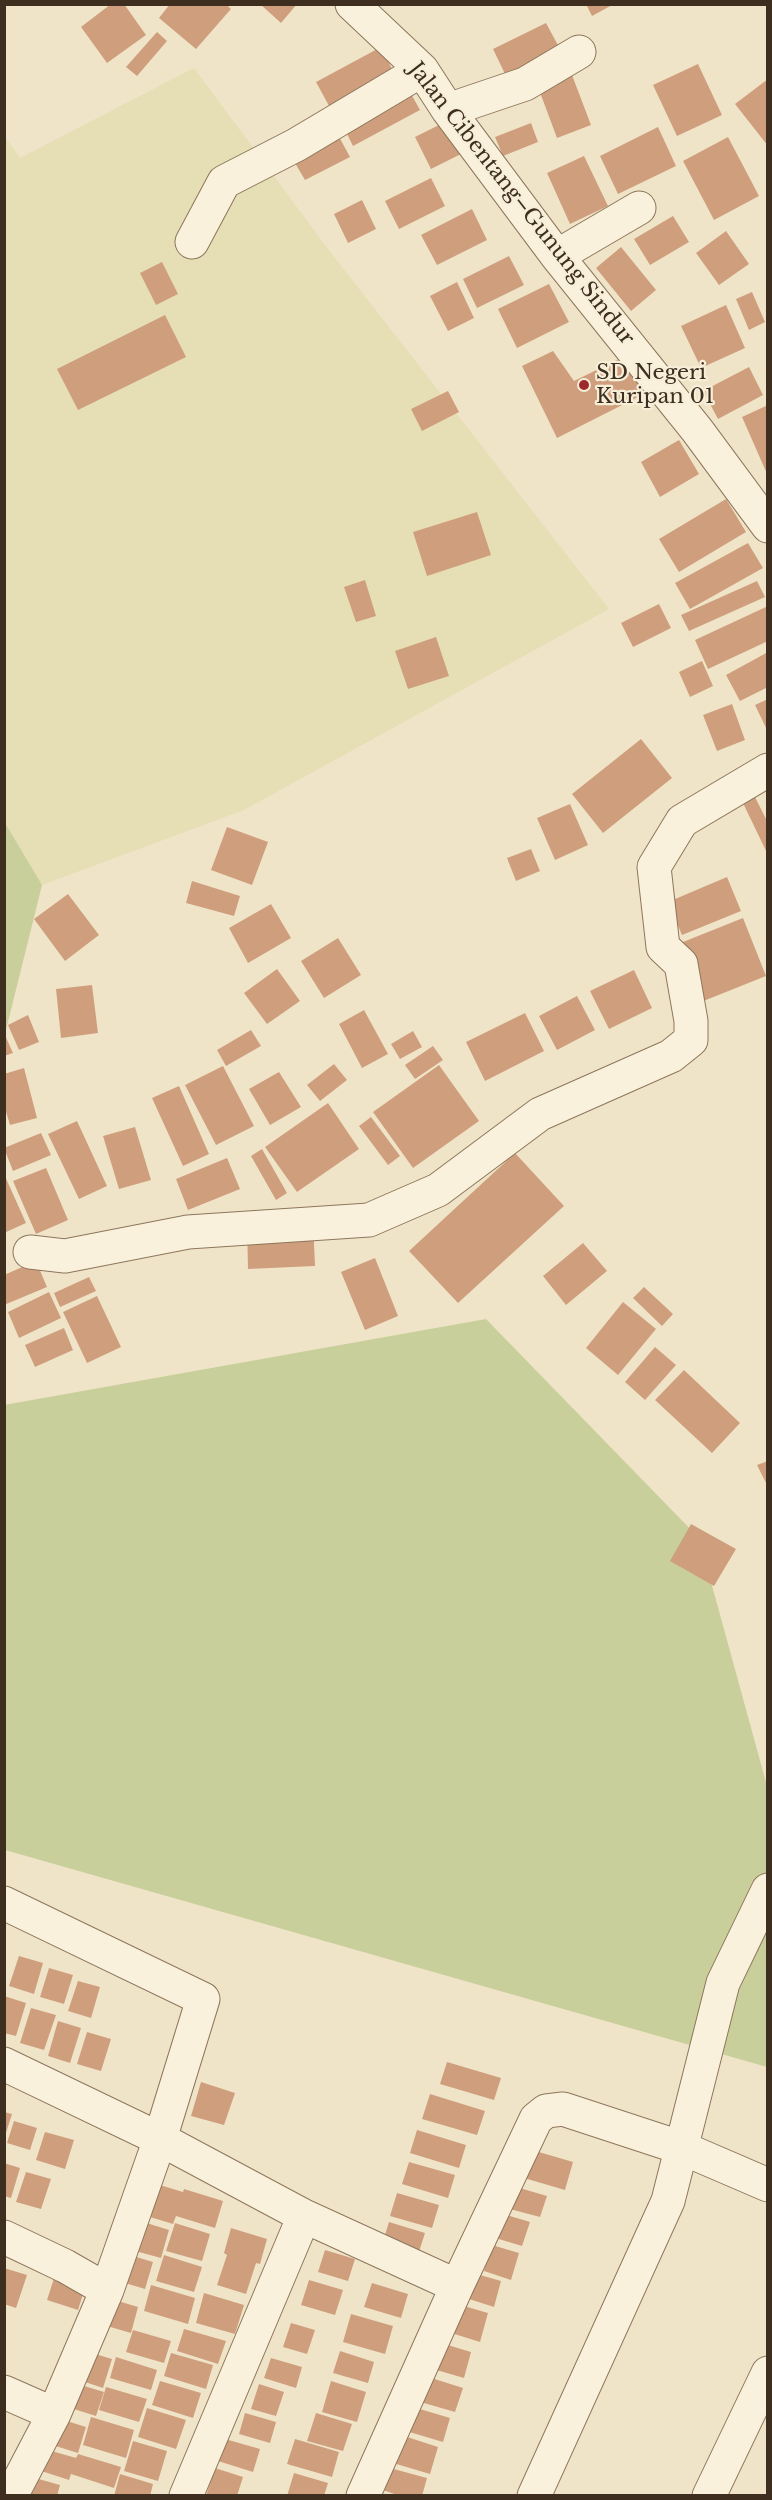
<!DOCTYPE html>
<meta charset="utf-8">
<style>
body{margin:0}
#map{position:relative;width:772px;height:2500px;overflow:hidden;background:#f0e4c8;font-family:"Libre Baskerville",serif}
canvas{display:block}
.frame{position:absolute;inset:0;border:6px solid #3d2e20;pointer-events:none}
</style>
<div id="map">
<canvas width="772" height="2500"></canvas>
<div class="frame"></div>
</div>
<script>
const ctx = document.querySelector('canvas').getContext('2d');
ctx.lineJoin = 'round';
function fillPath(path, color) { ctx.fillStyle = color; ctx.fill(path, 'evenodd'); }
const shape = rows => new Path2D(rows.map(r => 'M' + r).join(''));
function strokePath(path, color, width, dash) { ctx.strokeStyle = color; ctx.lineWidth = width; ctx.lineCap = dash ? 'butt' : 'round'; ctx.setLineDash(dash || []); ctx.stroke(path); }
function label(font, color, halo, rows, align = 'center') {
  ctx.font = font + ' "Libre Baskerville",serif'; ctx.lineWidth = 4.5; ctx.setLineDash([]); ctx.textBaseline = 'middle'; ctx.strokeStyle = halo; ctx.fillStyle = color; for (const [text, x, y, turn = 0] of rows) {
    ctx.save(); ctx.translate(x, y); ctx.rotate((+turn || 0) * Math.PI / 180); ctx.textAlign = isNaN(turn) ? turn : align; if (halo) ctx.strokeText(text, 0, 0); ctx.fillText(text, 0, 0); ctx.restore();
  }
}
fillPath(shape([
 [194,68,328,249,609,609,244,810,42,885,4,823,4,135,20,158]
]), '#e6deb5');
fillPath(shape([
 [5,823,42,885,5,1034],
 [486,1319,699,1538,767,1786,767,2067,5,1850,4,1405]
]), '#c9cf9b');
fillPath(shape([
 [111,4,124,4,146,35,107,63,81,27],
 [170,4,226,4,231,9,196,49,159,18],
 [260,4,297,4,281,23],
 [586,4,614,4,592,16],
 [546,23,560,49,506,76,493,49],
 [157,32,167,41,137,76,126,67],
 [381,47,398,81,334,115,316,82],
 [698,64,722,115,677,136,653,85],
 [572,75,591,125,557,138,538,87],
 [768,79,768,146,735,104],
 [409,90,420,110,353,146,343,126],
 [445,122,461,154,431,169,415,137],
 [531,123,538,142,503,156,495,137],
 [658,127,676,166,618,194,600,156],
 [337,133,350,157,305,180,292,158],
 [728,137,759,196,714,220,683,161],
 [584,156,608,206,570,224,547,173],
 [431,178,445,206,399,229,385,201],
 [362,200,376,229,348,243,334,214],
 [472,209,487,240,437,265,421,235],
 [673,216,689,242,650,265,634,239],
 [726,231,749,264,719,285,696,253],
 [621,247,656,290,631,311,596,268],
 [509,256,524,285,477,308,463,279],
 [162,262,178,294,156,305,140,273],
 [457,282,474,318,448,331,430,296],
 [549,284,569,322,517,348,498,309],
 [752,292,765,322,749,330,736,299],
 [726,305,745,348,701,368,681,326],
 [165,315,186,357,78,410,57,369],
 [553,351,574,381,625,356,644,394,557,438,522,366],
 [749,367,763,395,718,419,703,391],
 [448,391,459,412,422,431,411,409],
 [768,405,768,476,742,417],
 [679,440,699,474,660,497,641,462],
 [726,499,746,532,679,572,659,539],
 [477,512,491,555,427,576,413,532],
 [748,543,763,568,690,609,675,583],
 [365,580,376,616,356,622,344,587],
 [757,581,765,597,689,631,681,615],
 [659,604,671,628,633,647,621,623],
 [768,606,768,641,708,669,695,640],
 [436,637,449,676,408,689,395,651],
 [768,652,768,687,740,701,726,675],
 [702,661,713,686,690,697,679,672],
 [768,699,768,732,755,705],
 [732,704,745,740,717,751,703,715],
 [641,739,672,778,603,833,572,794],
 [755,797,768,823,768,855,743,803],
 [570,804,588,845,555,860,537,818],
 [227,827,268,842,252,885,211,870],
 [531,849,540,871,516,881,507,858],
 [727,877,741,911,682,935,668,902],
 [192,881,240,896,234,916,186,903],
 [68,894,99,935,65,961,34,919],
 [271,904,291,938,248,963,229,928],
 [743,918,766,976,701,1002,678,944],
 [338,938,361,975,324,998,301,961],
 [277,969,300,1001,267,1024,244,993],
 [634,970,652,1008,609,1029,590,991],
 [92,985,98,1033,61,1038,56,989],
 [577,996,595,1030,557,1050,539,1016],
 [364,1010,388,1054,362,1068,339,1024],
 [525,1013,544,1051,485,1081,466,1042],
 [28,1015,39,1042,19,1050,8,1025],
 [251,1030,261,1046,226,1066,217,1050],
 [413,1031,422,1047,400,1059,391,1044],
 [4,1033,13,1053,4,1056],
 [433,1046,443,1060,415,1079,405,1065],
 [334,1064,347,1080,320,1101,307,1085],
 [439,1065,479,1121,413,1168,373,1112],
 [223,1066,254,1126,216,1145,185,1085],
 [24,1068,37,1118,10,1125,4,1105,4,1074],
 [279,1072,301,1107,270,1125,249,1089],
 [179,1086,209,1154,183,1166,152,1098],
 [328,1103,359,1149,297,1192,265,1147],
 [371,1117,400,1156,388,1165,359,1126],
 [77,1121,107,1186,79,1199,48,1134],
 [135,1127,151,1180,119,1189,103,1136],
 [41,1133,51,1155,13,1171,4,1148],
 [262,1149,287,1193,276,1200,251,1156],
 [515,1153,564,1206,458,1303,409,1251],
 [227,1158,240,1189,188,1210,176,1179],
 [46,1168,68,1220,36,1234,13,1181],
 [4,1174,26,1223,4,1233],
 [313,1221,315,1266,248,1269,247,1224],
 [583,1243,607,1271,566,1305,543,1276],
 [375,1258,398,1316,365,1330,341,1272],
 [36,1261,47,1287,4,1305,4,1275],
 [89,1277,96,1291,60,1307,54,1293],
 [644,1287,673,1314,662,1326,633,1298],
 [49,1292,61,1318,19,1338,8,1312],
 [97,1296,121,1347,87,1363,63,1312],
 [623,1302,656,1329,618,1375,586,1348],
 [64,1328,73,1350,35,1367,25,1345],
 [655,1347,676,1365,645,1400,625,1382],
 [684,1370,740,1423,712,1453,655,1400],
 [768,1461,768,1487,757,1465],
 [691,1524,736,1549,714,1586,670,1561],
 [19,1956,43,1963,34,1994,9,1986],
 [49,1968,73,1975,64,2004,40,1997],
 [78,1981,100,1987,91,2018,68,2011],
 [4,1996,26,2003,16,2036,4,2033],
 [31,2008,56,2015,44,2050,20,2043],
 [58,2021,81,2028,70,2063,48,2056],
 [87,2032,111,2039,101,2071,77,2064],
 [447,2062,501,2078,494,2100,440,2084],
 [201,2082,235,2093,224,2125,191,2116],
 [430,2094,485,2111,477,2135,422,2119],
 [4,2112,12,2114,5,2136,4,2136],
 [14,2121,37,2128,30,2150,7,2143],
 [417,2130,466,2145,459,2168,410,2153],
 [45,2132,74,2140,65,2169,36,2160],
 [532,2150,573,2162,565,2190,524,2178],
 [409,2162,455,2175,448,2198,402,2184],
 [4,2163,20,2168,11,2198,4,2196],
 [26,2172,51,2179,41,2209,16,2202],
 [150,2182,183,2192,184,2189,223,2201,215,2228,176,2216,173,2224,140,2214],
 [513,2186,547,2196,540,2217,506,2208],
 [397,2193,439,2205,432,2228,390,2216],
 [500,2213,530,2222,522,2246,492,2237],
 [137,2220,169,2230,161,2258,128,2249],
 [389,2222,425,2233,417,2258,381,2248],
 [175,2223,210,2234,202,2261,166,2251],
 [231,2228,267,2239,260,2264,256,2263,246,2294,217,2285,227,2255,224,2253],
 [492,2245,519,2253,511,2280,484,2271],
 [325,2250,355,2259,348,2281,318,2272],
 [123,2253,153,2262,145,2289,115,2280],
 [164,2255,202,2267,194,2292,156,2281],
 [4,2268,27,2275,16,2308,4,2304],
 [56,2272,87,2281,78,2310,47,2300],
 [473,2273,501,2281,494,2307,466,2298],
 [309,2280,343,2290,335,2315,301,2305],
 [372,2283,408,2294,401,2318,364,2307],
 [151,2285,195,2298,188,2324,144,2311],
 [204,2293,244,2305,235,2334,196,2323],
 [108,2298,138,2307,131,2333,100,2324],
 [457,2304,488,2313,480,2342,448,2332],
 [351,2314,393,2326,385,2354,343,2342],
 [291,2323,315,2330,307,2354,283,2347],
 [184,2329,226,2341,218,2364,177,2351],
 [133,2330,171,2341,164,2363,126,2352],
 [441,2343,471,2352,464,2378,433,2369],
 [85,2351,112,2359,103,2388,76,2379],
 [340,2351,374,2362,368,2383,333,2373],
 [171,2353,213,2365,206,2389,164,2376],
 [116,2357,157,2370,151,2390,110,2378],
 [271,2358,302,2367,296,2388,264,2378],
 [425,2376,463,2388,455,2412,417,2401],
 [68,2381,104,2392,96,2416,61,2405],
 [160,2381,201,2393,193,2418,152,2405],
 [331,2381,366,2392,357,2422,322,2412],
 [259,2384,284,2392,276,2416,251,2409],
 [106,2387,147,2399,139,2422,99,2410],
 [413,2407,450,2418,443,2442,406,2431],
 [147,2408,186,2420,176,2449,138,2437],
 [245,2413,276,2422,270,2443,239,2434],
 [316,2413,352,2424,343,2451,307,2441],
 [54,2417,86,2427,78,2453,46,2443],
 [91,2417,134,2430,126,2458,83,2445],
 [401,2435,438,2447,430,2474,393,2463],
 [225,2439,260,2449,253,2472,218,2461],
 [295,2439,339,2452,332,2477,287,2464],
 [133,2441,167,2451,158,2481,124,2471],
 [38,2447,76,2458,78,2454,121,2467,114,2488,71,2474,69,2480,32,2468],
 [215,2468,243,2477,237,2496,206,2496],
 [390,2468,427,2478,422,2496,400,2496,383,2490],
 [294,2473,328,2483,324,2496,287,2496],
 [120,2474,153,2484,150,2496,114,2496],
 [35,2478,60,2485,57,2496,21,2496]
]), '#cf9f7d');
const minor = shape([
 [352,4,422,70,448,110,557,256,697,430,768,526],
 [448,110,525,84,579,52],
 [192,242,224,182,296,145,422,70],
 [557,256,639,208],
 [30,1252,65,1256,188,1232,369,1220,438,1190,540,1114,671,1056,691,1040,691,1021,681,964,663,947,654,867,682,821,768,770],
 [4,1903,203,1999,160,2139,107,2290,54,2414,11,2496],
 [4,2064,160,2139,304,2216,457,2286],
 [4,2237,65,2266,107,2290],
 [4,2392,54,2414],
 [186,2496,304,2216],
 [363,2496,457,2286,536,2119,546,2111,563,2109,682,2148,768,2185],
 [534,2496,668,2201,723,1983,768,1890],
 [709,2496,768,2373]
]);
strokePath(minor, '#8d765c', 35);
strokePath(minor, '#faf1dc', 33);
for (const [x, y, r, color] of [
 [584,385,6,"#9e2a2b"]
]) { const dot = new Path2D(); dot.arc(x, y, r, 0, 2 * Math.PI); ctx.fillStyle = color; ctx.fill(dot); strokePath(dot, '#f7eed8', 2); }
label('21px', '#3d2e20', '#f7eed8', [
 ["Jalan Cibentang–Gunung Sindur",521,204,52]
]);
label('21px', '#3d2e20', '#f7eed8', [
 ["SD Negeri",596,373],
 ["Kuripan 01",596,397]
], 'left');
</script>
